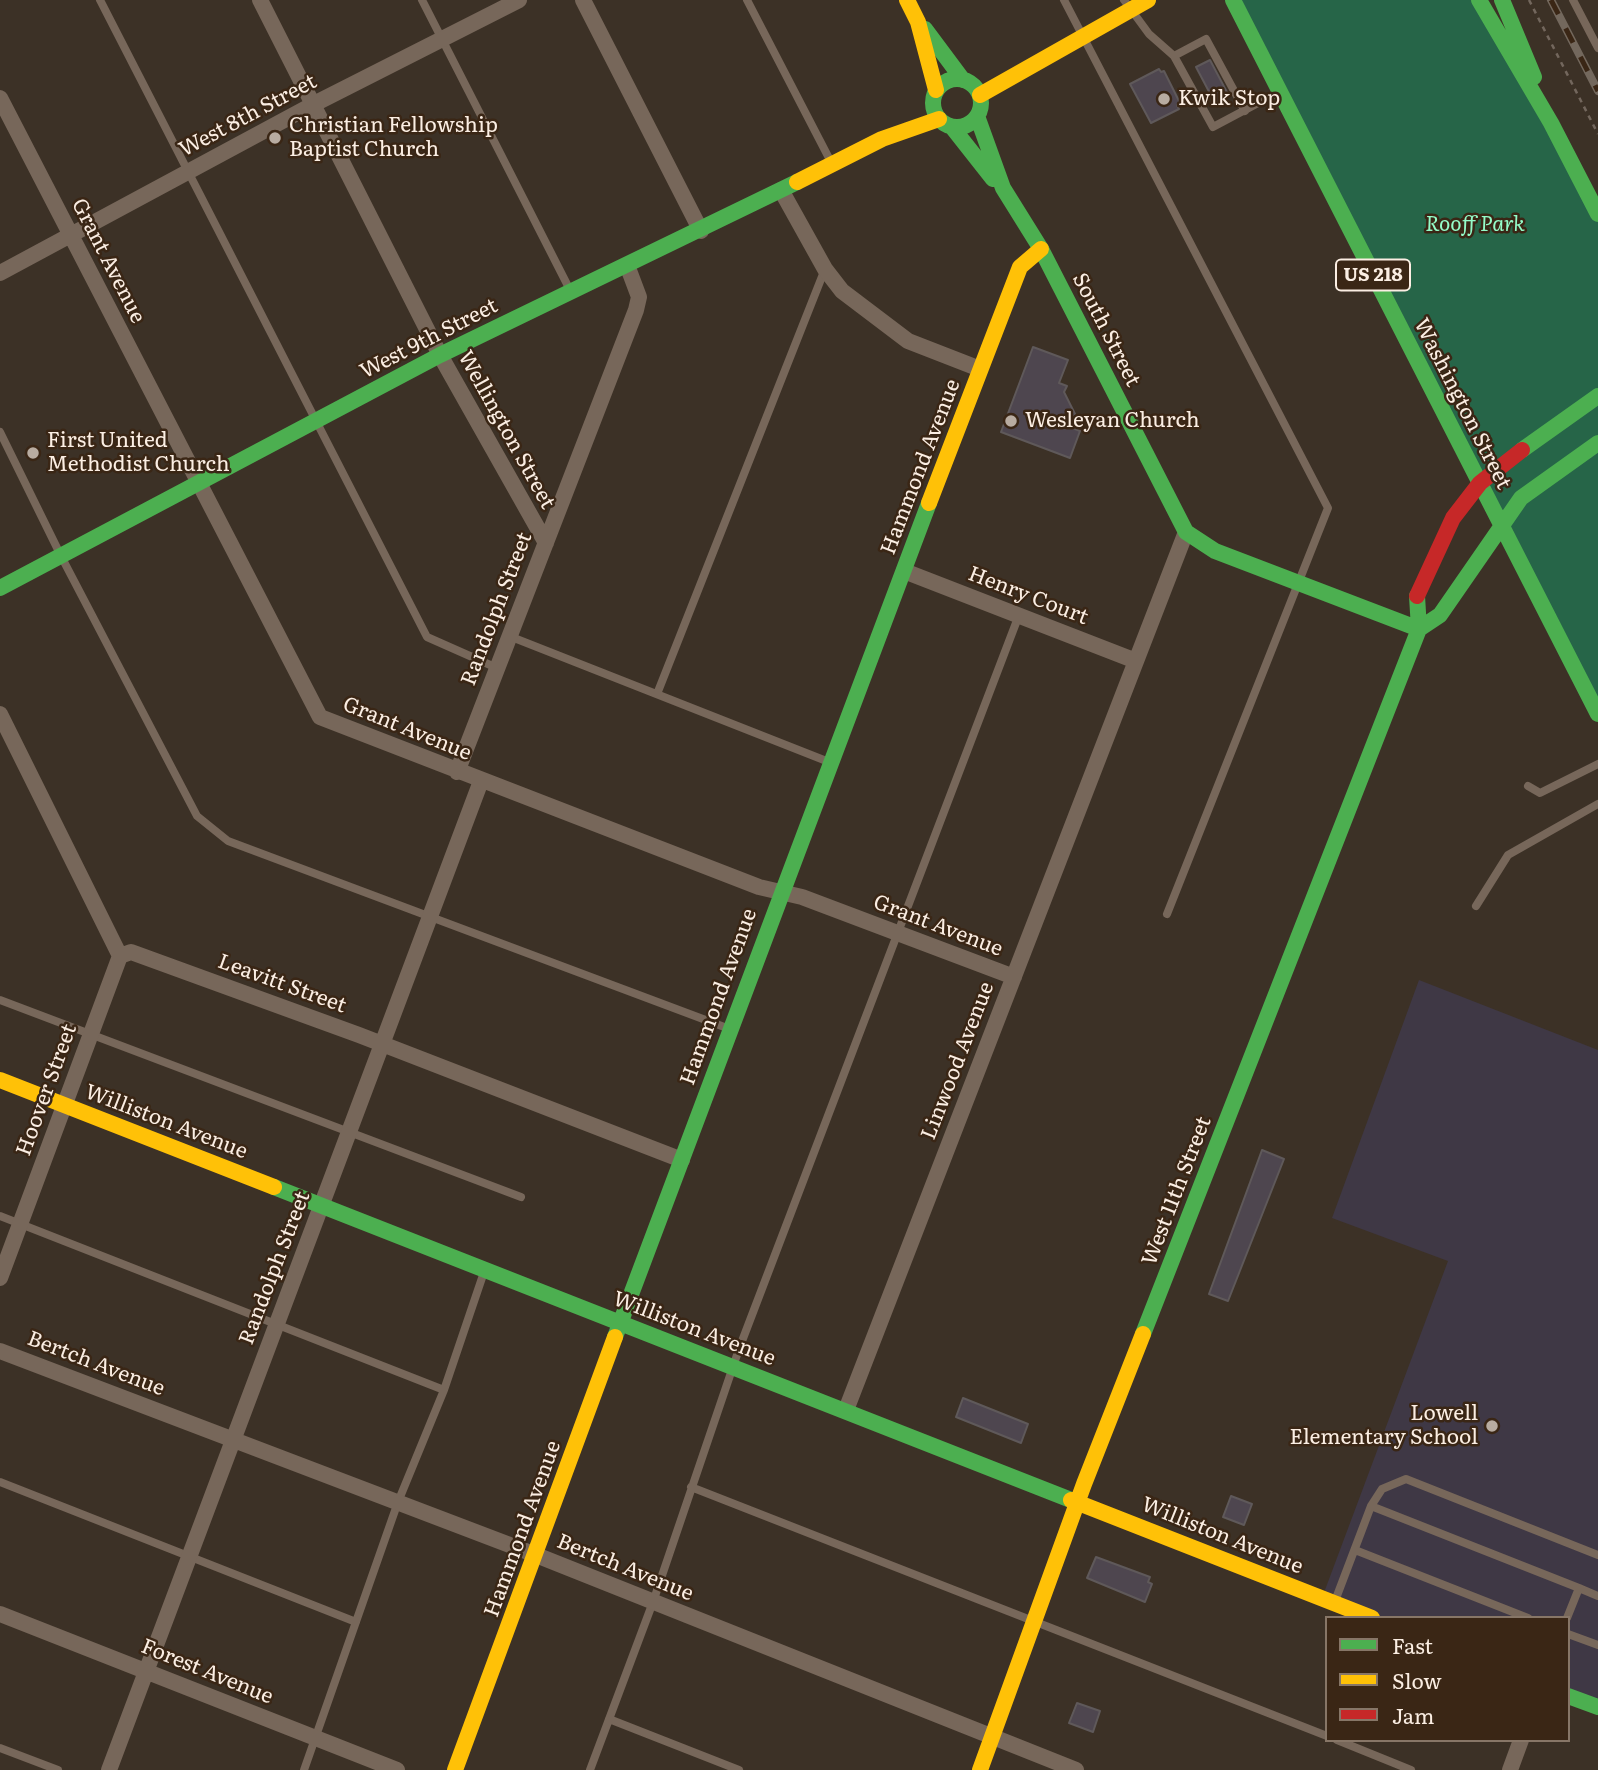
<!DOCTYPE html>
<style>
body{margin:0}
#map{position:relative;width:1598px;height:1770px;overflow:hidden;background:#3c3126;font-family:Literata,serif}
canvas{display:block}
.legend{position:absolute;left:1325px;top:1616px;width:245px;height:126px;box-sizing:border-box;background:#3a2615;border:2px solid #877667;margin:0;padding:9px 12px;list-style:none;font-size:21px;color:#fbeee3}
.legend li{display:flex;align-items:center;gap:14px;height:35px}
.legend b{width:35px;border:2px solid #877667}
</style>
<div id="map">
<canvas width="1598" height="1770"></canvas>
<ul class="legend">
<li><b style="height:9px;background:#4caf50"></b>Fast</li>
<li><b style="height:9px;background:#ffc107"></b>Slow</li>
<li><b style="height:9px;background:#c62828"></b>Jam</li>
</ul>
</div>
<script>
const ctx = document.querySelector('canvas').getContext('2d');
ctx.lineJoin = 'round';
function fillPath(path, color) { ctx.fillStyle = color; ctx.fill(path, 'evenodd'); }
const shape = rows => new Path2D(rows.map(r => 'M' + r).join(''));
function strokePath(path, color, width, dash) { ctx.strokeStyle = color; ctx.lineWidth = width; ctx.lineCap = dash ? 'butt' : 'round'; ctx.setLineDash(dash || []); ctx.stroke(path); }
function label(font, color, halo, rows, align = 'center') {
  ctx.font = font + ' Literata,serif'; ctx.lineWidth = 5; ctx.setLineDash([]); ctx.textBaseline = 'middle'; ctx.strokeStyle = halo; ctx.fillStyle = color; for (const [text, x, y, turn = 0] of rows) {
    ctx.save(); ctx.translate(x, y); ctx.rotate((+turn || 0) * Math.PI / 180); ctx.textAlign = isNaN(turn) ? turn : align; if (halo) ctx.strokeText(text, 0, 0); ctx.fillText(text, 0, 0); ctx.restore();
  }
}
fillPath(shape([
 [1419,980,1598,1050,1598,1707,1568,1695,1568,1618,1372,1618,1322,1598,1448,1261,1332,1218]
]), '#3f3845');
fillPath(shape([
 [1233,0,1479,0,1598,214,1598,714]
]), '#266548');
const building = shape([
 [1210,60,1229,96,1215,103,1196,67,1210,60],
 [1159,69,1161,72,1164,71,1180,103,1177,105,1179,109,1151,123,1130,84,1159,69],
 [1033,347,1068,360,1059,383,1067,386,1064,392,1075,414,1070,427,1080,431,1070,458,1001,432,1033,347],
 [1262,1150,1284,1159,1228,1301,1209,1294,1262,1150],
 [963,1398,1028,1424,1021,1443,956,1417,963,1398],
 [1231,1496,1252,1504,1244,1525,1223,1517,1231,1496],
 [1096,1557,1150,1577,1148,1582,1152,1584,1145,1602,1087,1578,1096,1557],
 [1077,1703,1100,1711,1093,1732,1069,1723,1077,1703]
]);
fillPath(building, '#4e464f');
strokePath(building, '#5f595a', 2);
strokePath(shape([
 [1529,0,1598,134]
]), '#73675d', 2.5, [5, 5]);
strokePath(shape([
 [100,0,427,637,497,668],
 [422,0,570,290],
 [747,0,831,162],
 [1064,0,1328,508,1167,914],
 [1124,0,1149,34,1174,56,1213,127,1277,93],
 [1573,0,1598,48],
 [1174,56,1206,39,1245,111],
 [0,432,61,556,197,816,228,841,727,1028],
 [509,636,829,762],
 [657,694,825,269],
 [1528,786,1540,793,1598,764],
 [1476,906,1508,855,1598,804],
 [0,1000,521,1197],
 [0,1216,444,1390],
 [0,1482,356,1622],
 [691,1487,1327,1736],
 [1371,1506,1579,1588,1567,1618],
 [1355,1550,1528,1618],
 [1579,1588,1598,1596],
 [1335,1601,1371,1506,1382,1489,1406,1479,1598,1555],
 [1568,1634,1598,1645],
 [609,1719,739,1770],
 [1337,1740,1411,1770],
 [0,1748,58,1770],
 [304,1770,398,1502,444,1390,484,1272],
 [590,1770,653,1602,739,1349,1019,615]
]), '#77675a', 8);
strokePath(shape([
 [260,0,440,355,546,543],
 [583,0,701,231],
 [0,98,320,717,759,887,802,897,1014,977],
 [781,190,825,269,842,291,908,341,980,369],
 [0,273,314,104,519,0],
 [904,571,1136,661],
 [0,714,120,956],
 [457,772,636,310,639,297,627,265],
 [120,956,131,952,359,1035,682,1160],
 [0,1278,120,956],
 [0,1351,536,1555,1076,1770],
 [846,1410,1186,532],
 [0,1614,397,1770],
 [109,1770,481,781],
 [1510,1770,1521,1740]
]), '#77675a', 16);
strokePath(shape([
 [1233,0,1598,714],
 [1479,0,1551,123,1598,214],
 [1502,0,1534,77],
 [925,29,963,80],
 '933 103a24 24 0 1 1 48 0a24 24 0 1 1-48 0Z',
 [977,116,1003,188,1041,249,1186,532,1215,551,1419,629],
 [952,127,993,179],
 [1522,450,1598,396],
 [0,588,440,355,797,182],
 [1419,629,1440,615,1521,498,1598,443],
 [274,1187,1071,1500],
 [1143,1334,1419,629,1417,596],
 [615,1337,929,503],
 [1568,1696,1598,1707]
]), '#4caf50', 16);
strokePath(shape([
 [907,0,918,22,936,90],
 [980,95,1148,0],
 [797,182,882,139,939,119],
 [929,503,1020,267,1041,249],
 [0,1080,274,1187],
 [1071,1500,1372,1618],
 [455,1770,615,1337],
 [980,1770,1084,1484,1143,1334]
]), '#ffc107', 16);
strokePath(shape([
 [1417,596,1453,518,1480,483,1522,450]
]), '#c62828', 16);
const rail = shape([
 [1551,0,1598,91]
]);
strokePath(rail, '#73685d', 8);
strokePath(rail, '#3a2615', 5, [16]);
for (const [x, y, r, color] of [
 [1164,99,7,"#b8aca1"],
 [275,138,7,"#b8aca1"],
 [1011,421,7,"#b8aca1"],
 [33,453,7,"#b8aca1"],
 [1492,1426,7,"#b8aca1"]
]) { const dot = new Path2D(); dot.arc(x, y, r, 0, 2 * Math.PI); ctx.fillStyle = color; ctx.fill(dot); strokePath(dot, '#3a2615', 2.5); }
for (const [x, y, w] of [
 [1373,275,74]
]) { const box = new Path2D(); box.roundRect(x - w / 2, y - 15.5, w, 31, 5); ctx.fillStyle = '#3a2615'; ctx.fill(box); strokePath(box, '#fbeee3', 2); }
label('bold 19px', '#fbeee3', null, [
 ["US 218",1373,275]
]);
label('21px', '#fbeee3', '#3a2615', [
 ["Kwik Stop",1178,99],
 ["Christian Fellowship",289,126],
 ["Baptist Church",289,150],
 ["Wesleyan Church",1025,421],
 ["First United",47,441],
 ["Methodist Church",47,465],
 ["Lowell",1478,1414,"right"],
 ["Elementary School",1478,1438,"right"]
], 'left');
label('21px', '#fbeee3', '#3a2615', [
 ["West 8th Street",248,116,-28],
 ["Grant Avenue",108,261,63],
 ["South Street",1106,330,63],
 ["West 9th Street",429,339,-27],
 ["Washington Street",1462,404,63],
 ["Wellington Street",506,430,61],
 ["Hammond Avenue",921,467,-69],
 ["Henry Court",1028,596,21],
 ["Randolph Street",497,609,-69],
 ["Grant Avenue",407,729,22],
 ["Grant Avenue",938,926,21],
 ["Leavitt Street",282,984,20],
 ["Hammond Avenue",719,997,-70],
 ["Linwood Avenue",958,1061,-69],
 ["Hoover Street",47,1090,-70],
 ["Williston Avenue",166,1122,21],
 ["West 11th Street",1177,1191,-69],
 ["Randolph Street",275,1268,-69],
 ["Williston Avenue",694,1329,21],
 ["Bertch Avenue",96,1364,21],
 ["Hammond Avenue",523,1529,-70],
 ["Williston Avenue",1222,1536,22],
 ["Bertch Avenue",625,1568,22],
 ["Forest Avenue",207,1672,22]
]);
label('italic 21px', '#94fcc9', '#3a2615', [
 ["Rooff Park",1475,225]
]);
</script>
